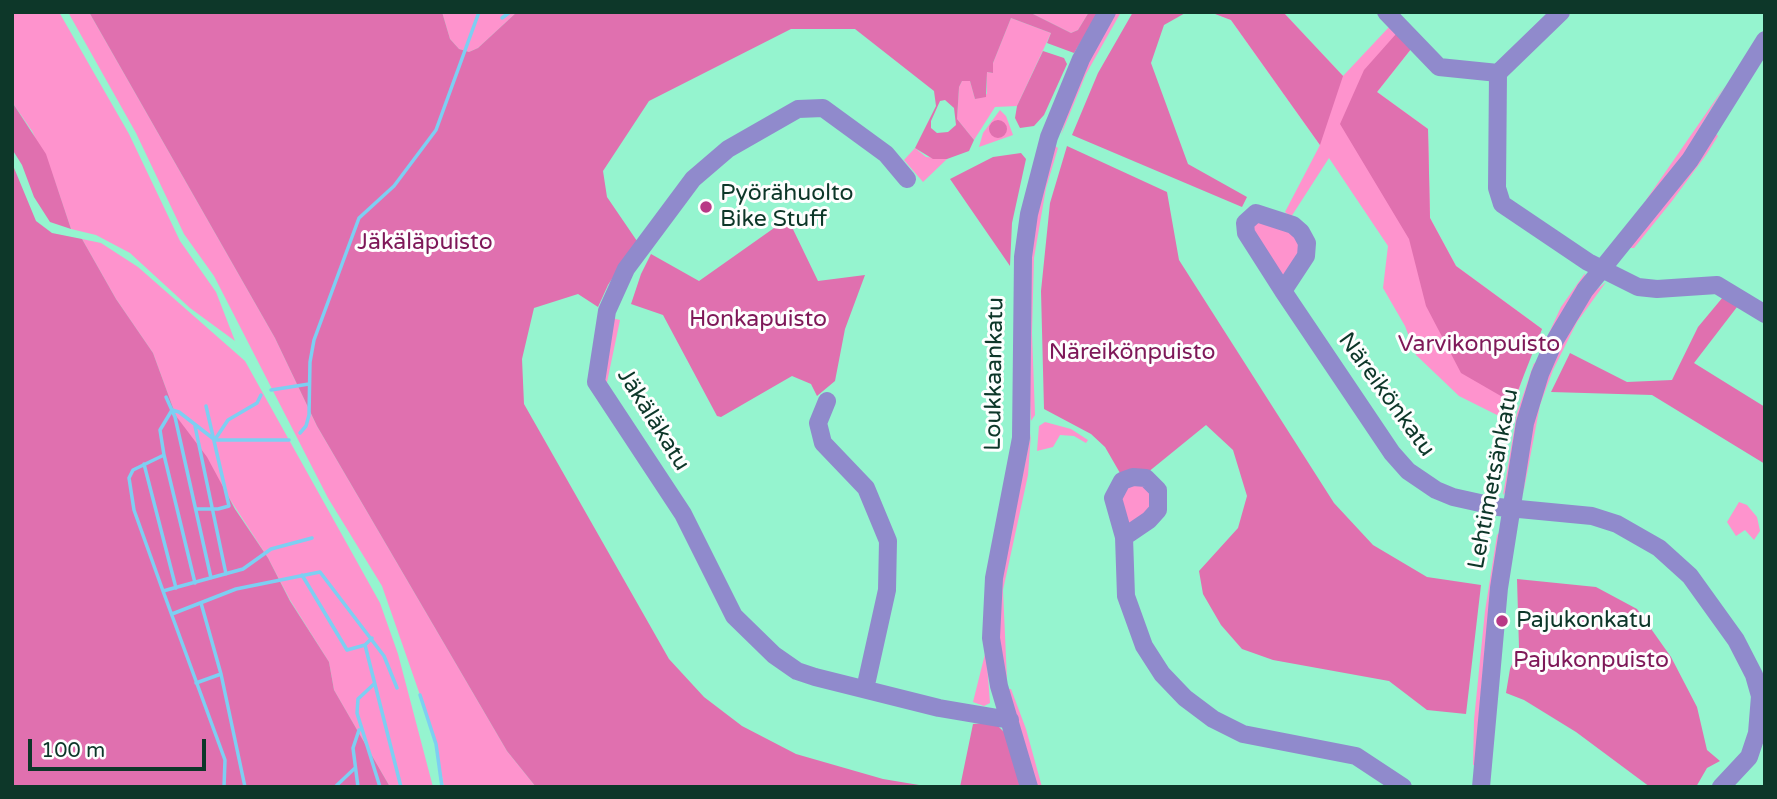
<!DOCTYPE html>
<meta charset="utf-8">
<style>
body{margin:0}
#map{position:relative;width:1777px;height:799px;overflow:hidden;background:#95f4cf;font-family:"Varela Round",sans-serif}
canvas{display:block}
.frame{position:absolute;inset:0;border:14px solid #0d3729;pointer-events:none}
.scale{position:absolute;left:28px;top:739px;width:178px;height:32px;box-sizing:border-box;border:4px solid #0d3729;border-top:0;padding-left:9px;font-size:21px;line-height:24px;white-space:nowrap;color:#0d3729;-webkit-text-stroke:5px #fefefe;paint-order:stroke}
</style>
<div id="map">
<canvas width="1777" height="799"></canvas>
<div class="frame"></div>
<div class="scale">100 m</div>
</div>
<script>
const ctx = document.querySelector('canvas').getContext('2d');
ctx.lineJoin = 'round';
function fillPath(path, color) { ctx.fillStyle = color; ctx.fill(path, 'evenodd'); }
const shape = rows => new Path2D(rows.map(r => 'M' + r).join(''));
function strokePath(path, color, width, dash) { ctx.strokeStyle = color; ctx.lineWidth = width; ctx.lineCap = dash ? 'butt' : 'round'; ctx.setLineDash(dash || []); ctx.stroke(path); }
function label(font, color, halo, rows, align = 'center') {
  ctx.font = font + ' "Varela Round",sans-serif'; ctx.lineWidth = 6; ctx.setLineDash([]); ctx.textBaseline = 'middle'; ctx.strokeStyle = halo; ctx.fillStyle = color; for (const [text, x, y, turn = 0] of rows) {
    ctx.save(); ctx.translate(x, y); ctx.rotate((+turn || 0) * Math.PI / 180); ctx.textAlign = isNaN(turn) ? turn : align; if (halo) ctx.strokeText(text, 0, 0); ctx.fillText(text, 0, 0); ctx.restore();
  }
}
fillPath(shape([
 [12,12,59,12,129,134,180,241,216,292,235,341,190,308,130,253,96,235,71,229,53,176,32,131,12,102],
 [68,12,89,12,275,338,317,426,507,751,536,787,444,787,435,738,382,586,328,498,214,276,184,234,136,133],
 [442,12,517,12,478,48,469,52,459,49,450,39],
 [1029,12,1089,12,1078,30,1071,33],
 [1115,12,1121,12,1086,74,1061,135,1072,94],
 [1210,12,1283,12,1343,76,1390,26,1411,49,1377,92,1428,129,1430,218,1456,266,1542,329,1527,364,1509,421,1459,396,1416,355,1405,326,1383,288,1388,246,1329,158,1291,217,1285,212,1320,145,1231,20],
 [1011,18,1051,33,1017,106,995,107,974,140,957,119,959,87,962,81,970,81,975,99,987,94,987,72,993,73,993,63],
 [1725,86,1676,167,1647,201,1646,200],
 [1000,110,1006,116,1013,135,979,147,983,133],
 [1716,134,1718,136,1706,155,1672,201,1634,248,1630,248],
 [1055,146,1058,148,1046,188,1034,258,1032,333,1035,415,1031,421,1027,333,1033,228],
 [915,148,926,157,947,159,923,182,904,160],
 [1253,221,1288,228,1302,246,1282,279,1251,225],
 [82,239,101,243,138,267,245,361,380,603,398,654,433,787,390,787,334,690,329,662,290,600,268,558,176,416,153,353,116,299],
 [1585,273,1584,280,1548,335,1561,307],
 [1606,282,1577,322,1553,370,1540,405,1523,495,1531,431,1549,369,1588,297],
 [612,318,620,320,606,387,603,381],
 [1534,363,1536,364,1507,490,1503,495,1517,413],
 [1045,422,1071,429,1088,440,1086,443,1074,436,1060,435,1053,447,1037,451,1039,426],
 [1031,433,1028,475,1003,590,1007,680,1001,661,997,604],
 [1131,482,1148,484,1154,505,1127,527,1118,502],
 [1739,502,1747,505,1757,517,1760,531,1754,540,1745,530,1736,536,1727,522],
 [1501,531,1485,646,1475,765,1473,765,1474,720,1485,611,1497,535],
 [986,650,990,703,984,706,973,702],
 [1007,689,1011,689,1026,729,1042,787,1037,787]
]), '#fe93cd');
fillPath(shape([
 [89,12,442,12,450,39,459,49,469,52,478,48,517,12,1029,12,1071,33,1078,30,1089,12,1099,12,1074,53,1047,43,1051,33,1011,18,993,63,993,73,987,72,986,97,975,99,970,81,962,81,959,87,957,119,974,140,969,151,947,159,933,159,915,148,936,106,934,91,855,29,791,29,649,101,603,171,607,197,637,241,608,285,598,307,578,294,534,308,522,359,524,404,669,659,704,697,742,726,796,754,883,779,931,787,536,787,507,751,317,426,275,338],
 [945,100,954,108,956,125,948,132,937,133,931,128,931,121,940,101],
 [1133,12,1187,12,1164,25,1151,63,1188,164,1247,197,1242,207,1072,135,1098,73],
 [1210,12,1283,12,1343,76,1320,145,1231,20],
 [1396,34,1411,49,1377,92,1428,129,1430,218,1456,266,1542,329,1513,403,1461,373,1426,306,1409,239,1340,124,1364,70],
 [1043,51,1064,58,1067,64,1044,115,1034,126,1020,128,1015,118,1017,106],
 [12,102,46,154,71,229,50,222,34,197,22,165,12,149],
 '989 129a9 9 0 1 1 18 0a9 9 0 1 1-18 0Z',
 [1067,146,1167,192,1179,260,1334,503,1373,545,1427,577,1481,585,1466,714,1427,710,1389,681,1273,660,1242,649,1221,625,1203,594,1199,571,1238,528,1247,496,1233,450,1206,425,1147,473,1120,473,1105,447,1091,434,1044,409,1041,291,1050,203],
 [1021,153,1026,159,1012,223,1010,266,950,179,993,157],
 [12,163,36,221,52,233,82,239,116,299,153,353,176,416,207,457,235,509,268,558,290,601,329,662,334,690,390,787,12,787],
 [784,221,789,221,818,281,865,275,845,329,835,381,817,396,811,384,792,376,721,417,717,416,663,315,631,304,641,274,651,254,699,281],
 [1723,297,1737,307,1694,363,1765,407,1765,464,1652,395,1551,392,1570,353,1627,382,1672,380,1698,327],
 [1517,579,1596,587,1637,609,1671,657,1697,707,1707,750,1720,761,1707,768,1696,787,1650,787,1576,732,1524,700,1506,693,1510,669,1519,648],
 [986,723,998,726,1006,734,1022,787,960,787,973,724]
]), '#e070af');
strokePath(shape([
 [502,18,510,12],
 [271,390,309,384],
 [166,397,175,417,211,578],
 [195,426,226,574],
 [300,433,306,426,309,415,310,362,314,340,359,218,394,186,436,130,479,12],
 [216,438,228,420,257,403,261,395],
 [164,455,195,583],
 [144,464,176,588],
 [196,509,218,509,229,506,206,406],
 [302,575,347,650,365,645,372,638],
 [163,591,134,510,129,478,133,470,164,455,160,430,172,410,179,412,215,440,289,440],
 [201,603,221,674,245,787],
 [172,614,236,589,320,572,384,656,397,688],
 [365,645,401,787],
 [196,683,221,674],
 [374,684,358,699,357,713,380,787],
 [420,695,436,744,442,787],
 [224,787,225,760,163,591,243,569,271,549,312,538],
 [335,787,355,768],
 [358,787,353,748,359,730]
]), '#7dcff2', 3.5);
strokePath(shape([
 [1386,12,1439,67,1498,73],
 [1561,12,1498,73,1497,188,1502,204,1588,262,1638,287,1657,289,1717,285,1765,314],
 [907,179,886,154,823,108,798,109,728,149,693,179,626,269,607,311,596,382,683,514,734,616,774,655,797,671,815,677,939,708,1010,720],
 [1283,291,1246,233,1245,223,1256,213,1293,225,1301,232,1307,243,1306,256,1283,291,1392,453,1408,471,1436,490,1453,497,1498,507,1592,516,1617,524,1659,548,1690,576,1736,640,1754,675,1760,696,1757,733,1749,757,1721,787],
 [827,401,818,423,823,443,866,488,888,541,887,590,865,689],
 [1124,537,1149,520,1158,510,1158,490,1146,478,1133,477,1122,481,1113,498,1124,537,1126,596,1144,646,1162,674,1185,698,1213,719,1243,734,1356,756,1403,787],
 [1029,787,999,686,991,638,994,578,1021,438,1023,257,1029,214,1049,137,1081,59,1107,12],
 [1481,787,1499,588,1525,423,1540,374,1554,342,1585,290,1690,160,1765,40]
]), '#908acc', 18);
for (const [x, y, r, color] of [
 [706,207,7,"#b83986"],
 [1502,621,7,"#b83986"]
]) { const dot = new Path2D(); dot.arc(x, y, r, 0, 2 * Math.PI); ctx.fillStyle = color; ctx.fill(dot); strokePath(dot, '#fefefe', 2.5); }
label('23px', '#0d3729', '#fefefe', [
 ["Pyörähuolto",720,194],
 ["Bike Stuff",720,220],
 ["Pajukonkatu",1516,621]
], 'left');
label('23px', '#7e1858', '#fefefe', [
 ["Jäkäläpuisto",425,243],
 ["Honkapuisto",758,320],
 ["Varvikonpuisto",1479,345],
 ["Näreikönpuisto",1132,353],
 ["Pajukonpuisto",1591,661]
]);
label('23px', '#0d3729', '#fefefe', [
 ["Loukkaankatu",995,374,-89],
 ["Näreikönkatu",1386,395,54],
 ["Jäkäläkatu",653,420,58],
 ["Lehtimetsänkatu",1494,479,-79]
]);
</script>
